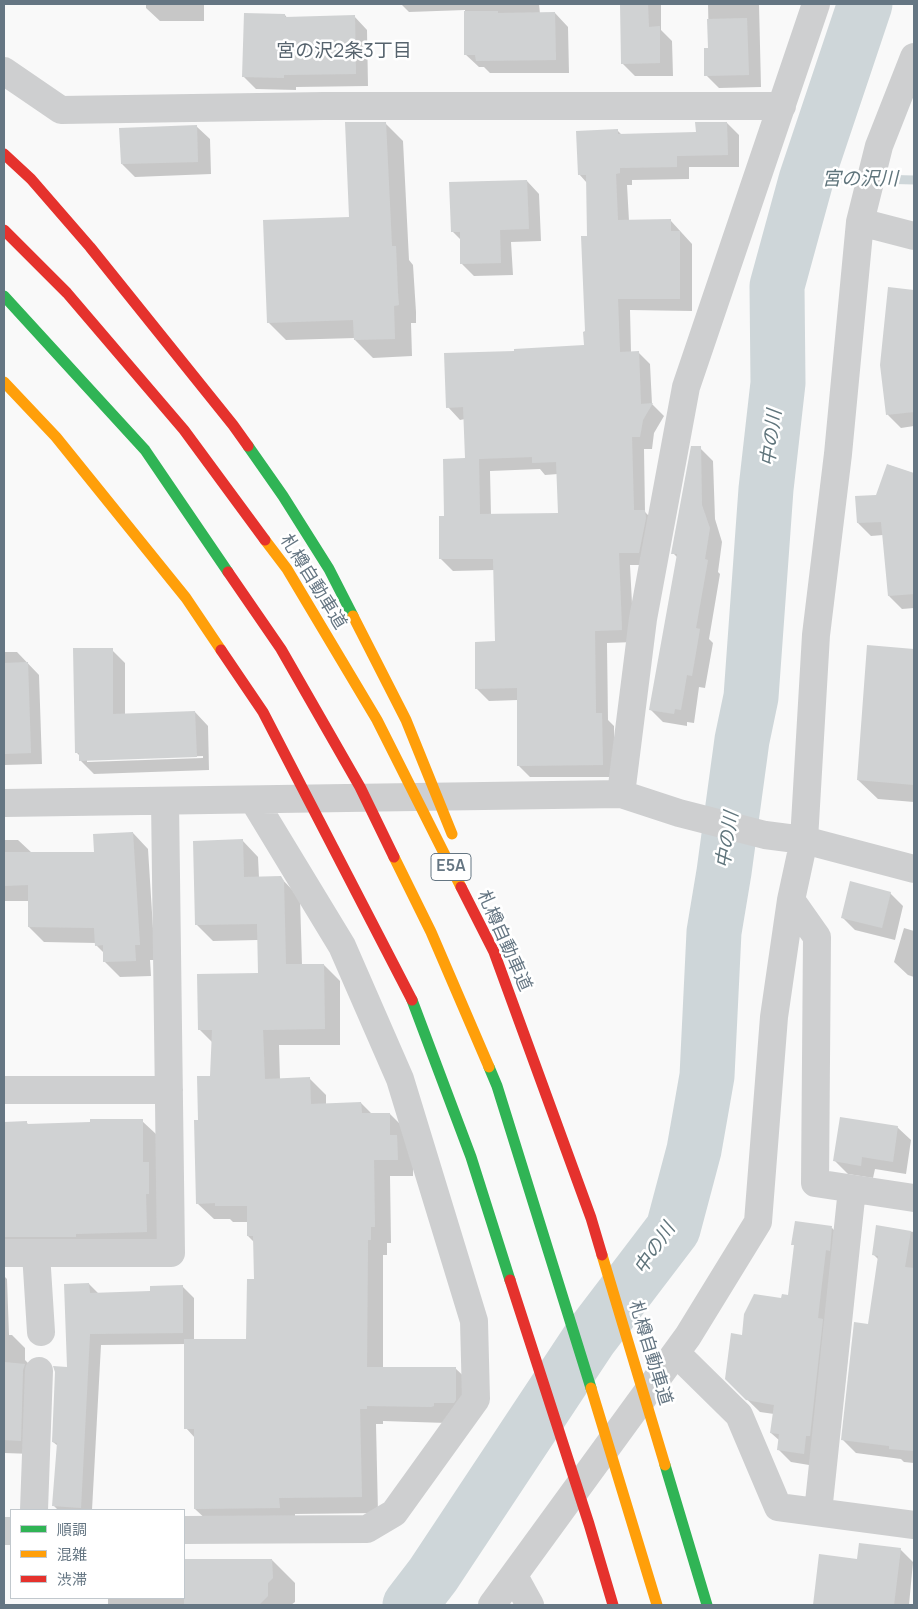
<!DOCTYPE html>
<meta charset="utf-8">
<style>
body{margin:0}
#map{position:relative;width:918px;height:1609px;overflow:hidden;background:#f9f9f9;font-family:Manrope,"Noto Sans JP",sans-serif}
canvas{display:block}
.frame{position:absolute;inset:0;border:5px solid #657683;pointer-events:none}
.legend{position:absolute;left:10px;top:1509px;width:175px;height:90px;box-sizing:border-box;background:#fff;border:1px solid #c1c8cd;margin:0;padding:6px 9px;list-style:none;font-size:15px;color:#657683}
.legend li{display:flex;align-items:center;gap:10px;height:25px}
.legend b{width:25px;border:1px solid #c1c8cd}
</style>
<div id="map">
<canvas width="918" height="1609"></canvas>
<div class="frame"></div>
<ul class="legend">
<li><b style="height:6px;background:#30b455"></b>順調</li>
<li><b style="height:6px;background:#ff9f0a"></b>混雑</li>
<li><b style="height:6px;background:#e5322d"></b>渋滞</li>
</ul>
</div>
<script>
const ctx = document.querySelector('canvas').getContext('2d');
ctx.lineJoin = 'round';
function fillPath(path, color) { ctx.fillStyle = color; ctx.fill(path, 'evenodd'); }
const shape = rows => new Path2D(rows.map(r => 'M' + r).join(''));
function strokePath(path, color, width, dash) { ctx.strokeStyle = color; ctx.lineWidth = width; ctx.lineCap = dash ? 'butt' : 'round'; ctx.setLineDash(dash || []); ctx.stroke(path); }
function label(font, color, halo, rows, align = 'center') {
  ctx.font = font + ' Manrope,"Noto Sans JP",sans-serif'; ctx.lineWidth = 5; ctx.setLineDash([]); ctx.textBaseline = 'middle'; ctx.strokeStyle = halo; ctx.fillStyle = color; for (const [text, x, y, turn = 0] of rows) {
    ctx.save(); ctx.translate(x, y); ctx.rotate((+turn || 0) * Math.PI / 180); ctx.textAlign = isNaN(turn) ? turn : align; if (halo) ctx.strokeText(text, 0, 0); ctx.fillText(text, 0, 0); ctx.restore();
  }
}
fillPath(shape([
 [146,4,204,4,204,21,160,21,146,8],
 [401,4,539,4,540,14,555,13,568,27,569,73,490,73,484,67,479,67,465,54,465,10,409,12],
 [621,4,659,4,661,5,661,30,672,41,673,76,635,76,622,63],
 [708,4,759,4,761,87,719,88,706,75,709,49],
 [285,15,288,19,354,16,367,30,368,86,296,87,296,90,256,89,243,76],
 [385,123,403,141,409,260,413,265,416,312,416,323,411,323,412,356,373,358,355,340,355,338,286,340,268,322,351,218],
 [727,123,739,135,739,167,689,167,689,179,632,180,632,185,627,185,629,221,671,221,692,244,692,311,630,310,631,352,638,352,650,364,652,404,664,416,654,433,652,449,644,449,645,512,657,524,651,565,630,565,634,642,607,643,608,720,614,726,614,777,530,777,518,765,518,700,489,701,476,688,496,643,495,570,453,571,440,558,446,518,467,460,465,419,460,420,448,407,516,352,585,347,589,237,587,183,579,174,617,130,622,135,697,133],
 [540,469,545,475,558,474,559,514,491,515,490,471],
 [196,126,210,139,211,174,135,177,122,164],
 [527,181,539,194,541,241,511,242,513,275,474,276,462,264,461,240,453,232],
 [889,289,914,291,914,426,901,428,888,415],
 [700,448,713,461,715,519,722,542,718,572,720,574,709,639,713,643,705,688,699,687,694,723,687,722,687,726,663,722,650,709,678,558,673,553],
 [888,465,914,475,914,608,902,609,889,596,883,535,871,536,858,523,877,496],
 [868,647,914,650,914,802,878,799,858,780],
 [112,650,125,663,125,715,195,712,208,726,209,770,94,774,81,761,80,756,76,752],
 [203,756,203,758,87,762,87,760],
 [4,652,17,652,39,675,42,764,4,765],
 [133,833,148,849,155,960,150,960,151,976,120,977,104,961,104,953,96,945,96,943,44,942,29,927,29,901,4,901,4,840,18,840,32,853,95,854],
 [242,840,258,857,259,878,281,878,300,898,302,965,324,965,340,981,340,1045,279,1045,280,1079,310,1079,326,1095,326,1105,361,1103,372,1114,390,1114,406,1130,413,1152,413,1176,390,1176,391,1243,387,1243,387,1255,383,1255,383,1368,455,1368,472,1384,447,1423,383,1421,383,1424,376,1424,378,1513,295,1514,295,1524,212,1525,195,1509,195,1438,186,1428,186,1344,101,1345,92,1510,58,1510,54,1506,58,1446,53,1442,68,1368,89,1284,99,1294,151,1292,183,1287,194,1298,194,1340,248,1341,255,1280,254,1242,248,1236,248,1222,233,1222,230,1219,214,1219,197,1203,200,1121,211,1077,213,1043,199,1029,259,974,258,940,213,941,197,925],
 [890,893,903,906,895,940,855,930,842,917],
 [904,928,914,931,914,977,908,975,894,962],
 [142,1121,156,1134,156,1170,162,1176,160,1245,4,1258,4,1123,26,1122,29,1125],
 [897,1127,911,1140,906,1174,875,1169,873,1178,848,1174,835,1161],
 [877,1227,914,1232,914,1463,904,1462,901,1459,856,1453,843,1440,869,1325,879,1260,873,1254],
 [832,1228,844,1240,815,1466,791,1462,779,1450,780,1441,771,1433,774,1414,760,1412,726,1379,743,1336,783,1299,789,1297,795,1247,793,1244],
 [4,1276,7,1279,9,1335,12,1335,25,1348,25,1360,30,1365,33,1454,4,1453],
 [900,1549,913,1562,909,1605,814,1605,820,1555,858,1560],
 [272,1560,295,1583,295,1602,291,1605,108,1605,108,1598,184,1598,184,1561]
]), '#0003');
strokePath(shape([
 [806,180,837,178,914,180]
]), '#ced6d9', 9);
strokePath(shape([
 [410,1605,433,1575,590,1338,673,1229,694,1150,707,1076,714,932,724,872,742,740,751,697,766,489,778,383,777,286,806,180,865,4]
]), '#ced6d9', 55);
fillPath(shape([
 [620,4,648,4,649,27,660,26,660,63,621,64],
 [464,11,498,11,498,13,555,12,556,60,476,61,475,55,464,55],
 [244,13,285,14,285,17,355,15,356,74,284,75,284,78,242,77],
 [747,18,749,75,704,76,704,48,708,48,707,19],
 [345,122,386,122,392,246,396,246,398,293,399,305,394,306,395,339,354,340,353,320,267,323,263,220,349,217],
 [695,122,727,122,728,155,677,156,677,167,620,168,620,173,616,174,618,220,671,219,671,231,680,231,680,299,618,299,620,352,639,351,641,404,653,403,643,420,640,437,632,437,634,510,645,510,646,518,639,553,619,553,622,630,595,631,596,713,602,713,603,765,517,766,517,688,475,689,475,642,495,641,493,559,439,559,439,516,444,516,443,459,465,458,463,407,446,408,444,353,514,351,514,349,584,345,583,332,585,331,581,236,587,236,586,175,578,175,576,131,618,129,618,134,696,132],
 [532,457,532,463,556,462,558,513,480,514,479,459],
 [197,125,198,162,121,164,119,128],
 [527,180,529,229,500,230,501,263,460,264,460,232,451,232,449,182],
 [888,287,914,290,914,412,886,415,880,365],
 [691,446,701,446,702,505,710,528,705,559,708,560,696,628,700,629,692,676,687,675,681,710,675,709,674,714,649,710,677,554,671,554],
 [887,464,914,473,914,594,888,596,881,522,857,523,855,496,876,495],
 [867,645,914,649,914,785,857,780],
 [73,648,113,648,113,714,195,711,197,757,79,761,79,753,75,753],
 [28,662,31,753,4,754,4,663],
 [133,832,140,945,135,945,136,961,103,962,103,945,95,946,94,928,28,927,28,885,4,886,4,852,94,852,93,834],
 [243,839,244,877,281,876,284,881,286,964,324,964,325,1029,263,1030,265,1079,310,1077,311,1104,361,1102,362,1113,390,1113,390,1135,397,1135,398,1160,374,1160,375,1227,371,1227,371,1240,368,1240,367,1367,456,1367,456,1400,454,1403,434,1403,434,1406,431,1407,367,1406,367,1409,360,1409,362,1497,279,1498,280,1508,194,1509,194,1429,184,1429,184,1339,246,1339,247,1279,254,1279,253,1236,247,1236,247,1206,215,1206,215,1203,196,1204,194,1120,198,1120,197,1076,210,1076,212,1030,198,1030,197,974,258,973,257,924,195,925,193,841],
 [850,881,891,892,882,928,841,918],
 [840,1117,898,1126,893,1162,862,1157,861,1166,833,1161],
 [90,1119,143,1119,143,1162,149,1162,149,1194,146,1194,147,1232,76,1234,76,1237,4,1237,4,1122,27,1121,27,1124,90,1122],
 [795,1221,832,1226,830,1251,826,1250,820,1300,818,1318,823,1319,810,1436,806,1436,804,1454,777,1450,779,1434,770,1433,774,1405,746,1400,725,1379,731,1333,742,1335,744,1314,754,1294,781,1298,782,1294,788,1295,794,1245,791,1245],
 [876,1225,911,1231,905,1267,914,1268,914,1451,889,1449,889,1446,841,1440,854,1322,868,1324,878,1256,872,1255],
 [89,1283,90,1293,150,1291,150,1286,183,1285,183,1333,90,1334,81,1508,52,1506,57,1443,52,1442,55,1372,53,1366,67,1367,64,1284],
 [4,1362,25,1364,23,1370,21,1441,4,1440],
 [859,1543,901,1548,894,1605,813,1605,819,1554,857,1559],
 [184,1559,272,1559,273,1578,268,1583,268,1596,259,1605,184,1605]
]), '#d0d2d3');
strokePath(shape([
 [4,71,61,110,324,106,782,106],
 [860,222,914,236],
 [621,794,643,619,686,387,816,4],
 [4,803,621,794,679,813,765,835,804,840,914,869],
 [791,900,817,937,815,1183,914,1198],
 [4,1090,169,1090],
 [4,1253,171,1253,165,801],
 [36,1253,41,1332],
 [676,1353,739,1415,778,1507,914,1525],
 [34,1510,39,1371],
 [818,1512,852,1189],
 [184,1530,367,1529,394,1513,476,1399,474,1321,400,1079,342,946,254,801],
 [4,1531,11,1531],
 [514,1576,530,1605],
 [492,1605,688,1336,758,1222,774,1017,791,900,804,840,816,635,838,454,860,222,879,146,914,57]
]), '#cecfd0', 28);
strokePath(shape([
 [4,296,145,450,228,572],
 [248,446,283,496,329,569,353,616],
 [412,1000,471,1157,510,1280],
 [489,1067,497,1086,591,1388],
 [665,1465,707,1605]
]), '#30b455', 11);
strokePath(shape([
 [4,382,56,437,186,598,221,650],
 [265,540,287,569,377,720,461,887],
 [353,616,406,720,452,834],
 [394,857,431,932,489,1067],
 [602,1255,665,1465],
 [591,1388,657,1605]
]), '#ff9f0a', 11);
strokePath(shape([
 [4,154,31,179,90,247,233,425,248,446],
 [4,230,67,293,184,430,265,540],
 [228,572,281,649,360,787,394,857],
 [221,650,263,712,412,1000],
 [461,887,494,952,591,1218,602,1255],
 [510,1280,589,1524,613,1605]
]), '#e5322d', 11);
for (const [x, y, w] of [
 [451,867,40]
]) { const box = new Path2D(); box.roundRect(x - w / 2, y - 13.5, w, 27, 4); ctx.fillStyle = '#fff'; ctx.fill(box); strokePath(box, '#657683', 1); }
label('bold 16px', '#657683', null, [
 ["E5A",451,867]
]);
label('18px', '#657683', '#fff', [
 ["札樽自動車道",313,582,58],
 ["札樽自動車道",504,941,66],
 ["札樽自動車道",650,1353,73]
]);
label('19px', '#57646e', '#fff', [
 ["宮の沢2条3丁目",344,52]
]);
label('italic 19px', '#60757c', '#fff', [
 ["宮の沢川",860,180],
 ["中の川",772,438,-83],
 ["中の川",728,840,-81],
 ["中の川",655,1249,-56]
]);
</script>
